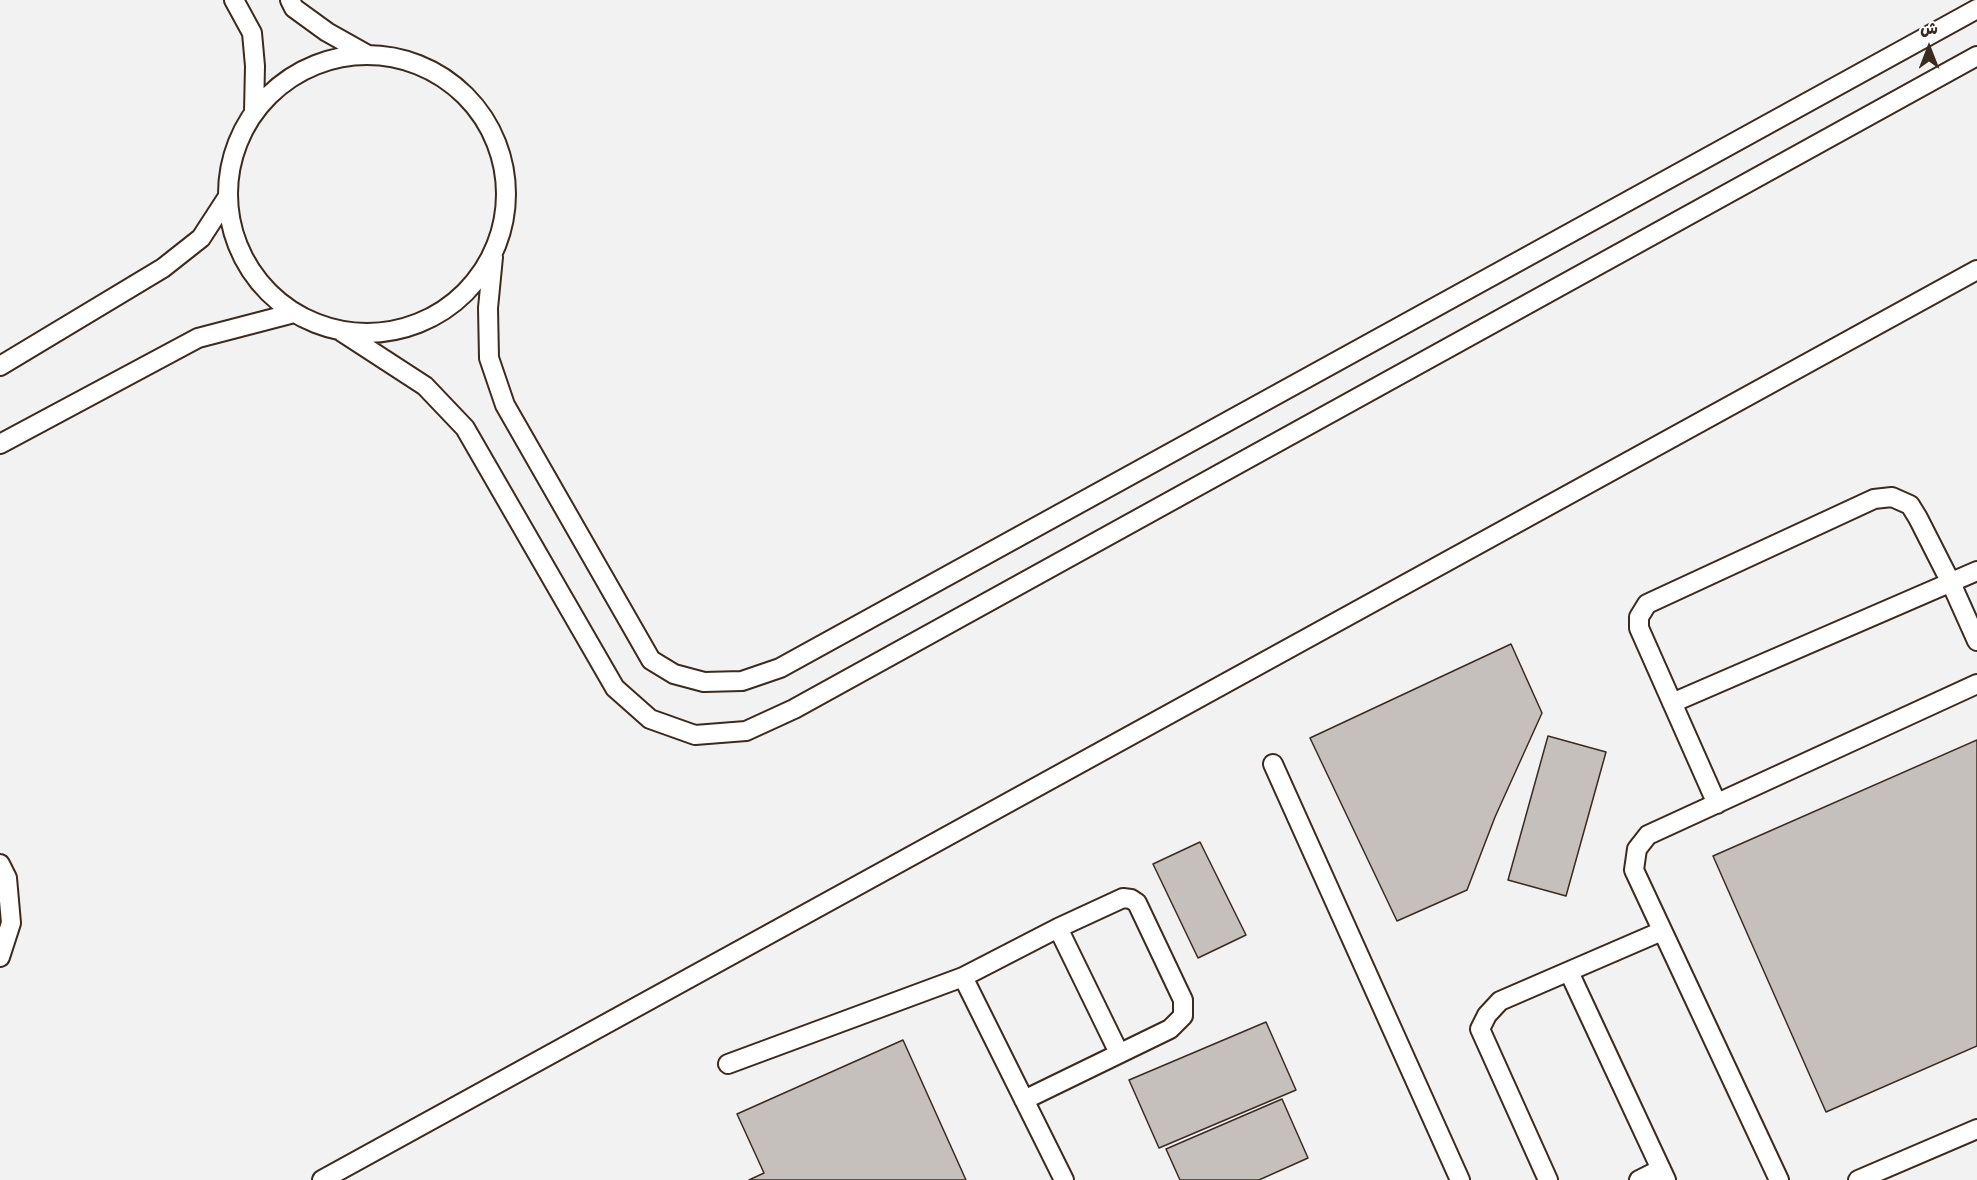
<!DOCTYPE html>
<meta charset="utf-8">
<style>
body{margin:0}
#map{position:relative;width:1977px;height:1180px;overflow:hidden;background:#f3f2f2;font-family:Mynerve,"Playpen Sans Arabic",sans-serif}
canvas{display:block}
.north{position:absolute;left:1899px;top:18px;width:60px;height:60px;-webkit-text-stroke:4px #fff;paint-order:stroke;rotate:0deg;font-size:16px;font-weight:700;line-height:24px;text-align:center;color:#3b2a1e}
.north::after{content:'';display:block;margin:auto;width:21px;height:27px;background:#3b2a1e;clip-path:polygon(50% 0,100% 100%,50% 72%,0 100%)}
</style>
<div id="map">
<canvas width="1977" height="1180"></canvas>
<div class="north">ش</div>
</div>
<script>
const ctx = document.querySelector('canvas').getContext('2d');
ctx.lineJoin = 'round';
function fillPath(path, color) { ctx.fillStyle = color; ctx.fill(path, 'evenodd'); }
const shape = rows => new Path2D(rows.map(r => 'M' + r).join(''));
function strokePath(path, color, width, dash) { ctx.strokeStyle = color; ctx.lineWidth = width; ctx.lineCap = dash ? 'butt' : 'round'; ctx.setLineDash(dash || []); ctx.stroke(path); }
const building = shape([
 [1511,644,1542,713,1495,817,1467,890,1397,921,1310,738,1511,644],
 [1548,736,1606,752,1566,896,1508,880,1548,736],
 [1977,740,1977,1046,1826,1112,1713,856,1977,740],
 [1200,842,1246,935,1198,958,1153,864,1200,842],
 [1266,1022,1296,1090,1159,1148,1129,1080,1266,1022],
 [903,1040,966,1180,749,1180,764,1173,737,1114,903,1040],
 [1282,1099,1308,1158,1259,1180,1180,1180,1166,1149,1282,1099]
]);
fillPath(building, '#c6c0bd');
strokePath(building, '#3b2a1e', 1.5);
const lane = shape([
 [234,0,252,33,255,66,254,112],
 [290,0,294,8,327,32,368,55],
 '228 194a139 139 0 1 1 278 0a139 139 0 1 1-278 0Z',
 [493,257,488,308,489,358,505,405,651,660,674,674,704,682,742,681,780,668,1977,9],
 [342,332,425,386,465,428,615,688,650,719,695,735,746,731,794,709,1977,56],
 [0,366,163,268,201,238,227,198],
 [0,444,198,338,294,313],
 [1672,703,1977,571],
 [1273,764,1460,1180],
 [1717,804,1639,628,1639,617,1647,604,1874,499,1892,497,1910,505,1918,518,1951,583,1977,641],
 [0,864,7,878,11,923,0,957],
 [1058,928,1119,1053],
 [1569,972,1666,1180],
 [963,977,1064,1180],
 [728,1064,963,977,1058,928,1123,898,1131,899,1137,903,1183,1000,1183,1016,1170,1029,1024,1100],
 [322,1180,1977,270],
 [1548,1180,1480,1029,1487,1015,1500,1001,1662,931],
 [1639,1180,1661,1169],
 [1779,1180,1634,870,1637,849,1648,835,1977,684],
 [1858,1180,1977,1129]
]);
strokePath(lane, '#3b2a1e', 22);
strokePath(lane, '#fff', 18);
</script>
